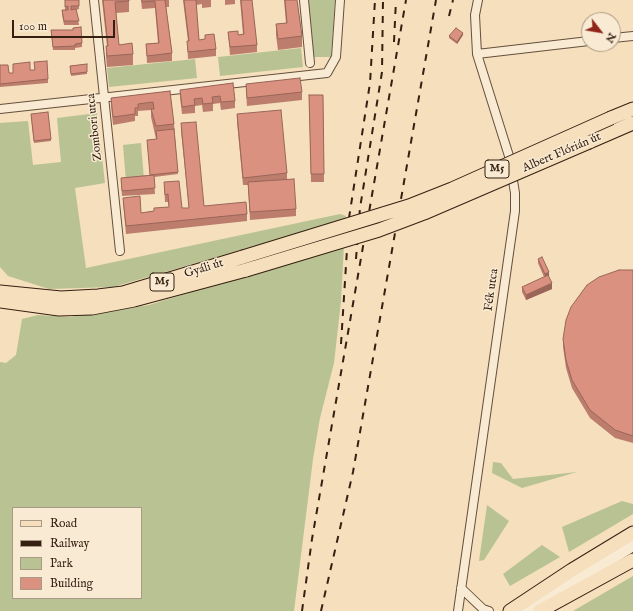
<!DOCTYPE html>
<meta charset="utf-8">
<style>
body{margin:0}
#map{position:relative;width:633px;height:611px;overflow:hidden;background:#f5dfbc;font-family:"IM FELL English",serif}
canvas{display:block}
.legend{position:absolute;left:12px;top:507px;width:130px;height:92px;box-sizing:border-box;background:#f8ead3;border:1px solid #aa9985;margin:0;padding:5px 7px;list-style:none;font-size:12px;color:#351f11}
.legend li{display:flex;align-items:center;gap:8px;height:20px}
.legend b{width:20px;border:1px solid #aa9985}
.north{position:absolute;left:581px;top:12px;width:40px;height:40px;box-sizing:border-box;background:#f8ead3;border:1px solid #aa9985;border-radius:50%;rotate:121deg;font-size:11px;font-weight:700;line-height:16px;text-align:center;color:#351f11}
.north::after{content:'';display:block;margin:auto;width:14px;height:18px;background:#8f2418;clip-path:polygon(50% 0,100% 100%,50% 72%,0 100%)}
.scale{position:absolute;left:12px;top:20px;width:103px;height:18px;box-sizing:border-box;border:2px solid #351f11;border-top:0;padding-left:5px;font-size:12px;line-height:14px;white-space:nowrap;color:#351f11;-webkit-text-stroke:3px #f8ead3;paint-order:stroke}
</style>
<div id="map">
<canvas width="633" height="611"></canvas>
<ul class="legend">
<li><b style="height:5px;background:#f5dfbc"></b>Road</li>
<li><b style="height:5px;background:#351f11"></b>Railway</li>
<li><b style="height:11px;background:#b9c292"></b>Park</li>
<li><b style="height:11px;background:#db917f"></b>Building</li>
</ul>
<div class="north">N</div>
<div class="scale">100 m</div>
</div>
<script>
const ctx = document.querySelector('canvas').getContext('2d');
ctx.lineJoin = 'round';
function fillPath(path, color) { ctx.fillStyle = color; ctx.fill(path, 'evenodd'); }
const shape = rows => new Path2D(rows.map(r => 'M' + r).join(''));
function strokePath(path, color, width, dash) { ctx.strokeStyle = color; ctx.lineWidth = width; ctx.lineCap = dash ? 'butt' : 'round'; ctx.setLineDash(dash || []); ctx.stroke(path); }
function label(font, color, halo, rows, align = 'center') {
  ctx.font = font + ' "IM FELL English",serif'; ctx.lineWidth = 3; ctx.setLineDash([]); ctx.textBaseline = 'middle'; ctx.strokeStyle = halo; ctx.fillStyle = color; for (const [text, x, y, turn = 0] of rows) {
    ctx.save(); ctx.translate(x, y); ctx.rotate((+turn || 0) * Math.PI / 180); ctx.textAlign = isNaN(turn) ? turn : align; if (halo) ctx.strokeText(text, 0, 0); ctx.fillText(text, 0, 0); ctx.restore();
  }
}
fillPath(shape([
 [308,0,335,0,331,57,313,57],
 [301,48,303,67,220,76,218,57],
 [195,59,197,78,109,87,107,68],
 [97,113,105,183,75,188,86,268,340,214,346,216,345,220,113,287,49,289,8,276,0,267,0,123,28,121,33,165,61,162,57,118],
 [141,143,144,180,126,182,123,145],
 [344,245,341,301,334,363,320,418,313,459,294,611,0,611,0,362,6,363,16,355,22,319,38,315,70,317,149,305],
 [13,508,141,508,141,598,13,598],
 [493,462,501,463,513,479,577,472,522,488,492,473],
 [622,501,633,504,633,514,569,552,562,527],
 [487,505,509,521,484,560,479,561],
 [542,545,560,557,510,586,503,574],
 [633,576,633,611,573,611]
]), '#b9c292');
const street = shape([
 [94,0,120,251],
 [304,0,310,63],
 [613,38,633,36],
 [477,54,589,41],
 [0,109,327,73,336,57,340,0],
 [461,588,483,609,489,611],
 [458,611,515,211,515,193,509,156,477,54,475,15,478,0]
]);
const secondary = shape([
 [528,611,633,545]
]);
const primary = shape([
 [611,118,633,109],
 [589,142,633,123],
 [0,292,61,298,98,296,123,293,243,257],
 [0,301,59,309,92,308,134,300,246,270],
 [510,611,572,570,633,533],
 [540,611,633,560]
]);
strokePath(street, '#654f3c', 10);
strokePath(secondary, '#351f11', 14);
strokePath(primary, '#351f11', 15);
strokePath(street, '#f8ead3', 8);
strokePath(secondary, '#f8ead3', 12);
strokePath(primary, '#f5dfbc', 13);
strokePath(shape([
 [449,16,453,0],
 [394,42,396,0],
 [356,259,360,208,382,72,383,0],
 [341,344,349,218,370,83,375,0],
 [302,611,312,539,406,0],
 [321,611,353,472,436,0]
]), '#351f11', 2, [7, 7]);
const primaryBridge = shape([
 [243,257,409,206,452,189,611,118],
 [246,270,379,230,424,213,589,142]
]);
strokePath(primaryBridge, '#351f11', 15, []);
strokePath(primaryBridge, '#f5dfbc', 13);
fillPath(shape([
 [65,0,79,6,79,9,76,10,79,25,64,25,62,14,62,10,65,10],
 [102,0,129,0,129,12,116,13,119,45,133,54,133,65,107,67,106,57,106,46,107,46],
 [141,0,169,0,169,7,166,7,172,53,172,61,147,63,146,44,158,43,155,8,142,9],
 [183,0,211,0,211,7,202,8,202,4,196,5,199,40,216,49,216,56,188,59,187,41,188,41],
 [225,0,235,0,235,4,225,5],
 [240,0,251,0,257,45,257,52,230,55,228,32,238,35,243,34],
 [284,0,297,0,302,36,302,47,278,50,276,35,276,24,286,23],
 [51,30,82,43,82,47,75,48,75,50,53,50],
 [463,35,457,44,449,38,449,36],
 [34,62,48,79,48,83,0,87,0,65,9,73,13,73,13,64,30,70,35,70],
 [87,64,87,74,71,76,70,66],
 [233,83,235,101,235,108,221,110,220,103,213,104,213,111,203,112,202,105,195,106,195,113,182,114,180,97,180,90],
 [246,84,302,92,302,100,247,106,246,92],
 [170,91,174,124,178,174,154,177,155,194,122,196,121,178,150,175,156,139,151,117,151,110,138,111,138,116,135,116,135,121,113,125,111,105,111,98],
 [309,95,323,95,324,182,311,182],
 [237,114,287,173,287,180,296,209,296,216,250,220,248,185,243,185,237,122],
 [31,116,51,139,51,141,34,143],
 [181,123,204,206,247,214,247,221,126,234,123,202,141,213,154,211,169,207,168,202,165,202,164,182,182,208,189,208,181,131],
 [538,259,549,276,548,276,552,289,526,300,522,292,522,287,544,277,538,263],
 [633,270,633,443,615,438,590,418,572,388,566,368,563,347,563,339]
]), '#bc7d6d');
fillPath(shape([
 [463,33,463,35,457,44,457,42],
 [549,272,549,276,545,278,545,274],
 [552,283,552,289,526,300,526,295]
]), '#996659');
const building = shape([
 [65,0,79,0,79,6,71,6,71,10,76,9,79,21,64,21,62,10,68,10,68,6,65,7,65,0],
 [103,0,129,0,129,1,115,2,119,45,132,43,133,54,107,56,106,46,108,46,103,0],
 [142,0,165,0,172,53,147,56,146,44,159,43,155,1,142,2,142,0],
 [184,0,196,0,199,40,205,39,205,35,214,34,216,49,188,52,187,41,189,41,184,0],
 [241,0,252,0,257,45,230,47,228,32,238,31,238,35,244,34,241,0],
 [285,0,297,0,302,36,278,39,276,24,287,23,285,0],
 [81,27,82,43,75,44,75,46,53,47,51,30,73,30,73,28,81,27],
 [456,28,463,33,457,42,449,36,456,28],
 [47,61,48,79,0,84,0,65,8,65,9,73,13,73,13,64,30,62,30,70,35,70,34,62,47,61],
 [87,64,87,72,71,74,70,66,87,64],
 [300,78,302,92,247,98,246,84,300,78],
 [233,83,235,101,221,102,220,96,212,97,213,103,203,104,202,98,194,99,195,105,182,107,180,90,233,83],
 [170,91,174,124,156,126,151,109,154,109,153,102,138,104,138,108,135,108,135,114,113,117,111,98,170,91],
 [309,95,323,95,324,174,311,174,309,95],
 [281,110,287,173,243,178,237,114,281,110],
 [48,112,51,139,34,141,31,114,48,112],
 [196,122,204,206,246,202,247,214,126,226,123,198,140,196,141,213,154,211,154,208,169,207,168,194,165,195,164,182,179,181,182,208,189,208,181,123,196,122],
 [174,129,178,172,150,175,147,140,157,139,156,131,174,129],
 [154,175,155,188,122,191,121,178,154,175],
 [294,179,296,209,250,212,248,182,294,179],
 [542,257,549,272,545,274,538,259,542,257],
 [619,270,633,270,633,436,615,430,590,410,572,380,566,360,563,339,566,320,571,307,587,285,599,277,619,270],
 [548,275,552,283,526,295,522,287,548,275]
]);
fillPath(building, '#db917f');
strokePath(building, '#996659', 1);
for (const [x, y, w] of [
 [497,169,24],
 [162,282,24]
]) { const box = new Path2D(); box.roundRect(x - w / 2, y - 9, w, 18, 3); ctx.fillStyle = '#f8ead3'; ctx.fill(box); strokePath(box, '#351f11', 1); }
label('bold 11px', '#351f11', null, [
 ["M5",497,169],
 ["M5",162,282]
]);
label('12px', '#351f11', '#f8ead3', [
 ["Zombori utca",95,127,-96],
 ["Albert Flórián út",562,153,-23],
 ["Gyáli út",204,269,-17],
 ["Fék utca",492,290,-82]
]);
</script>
